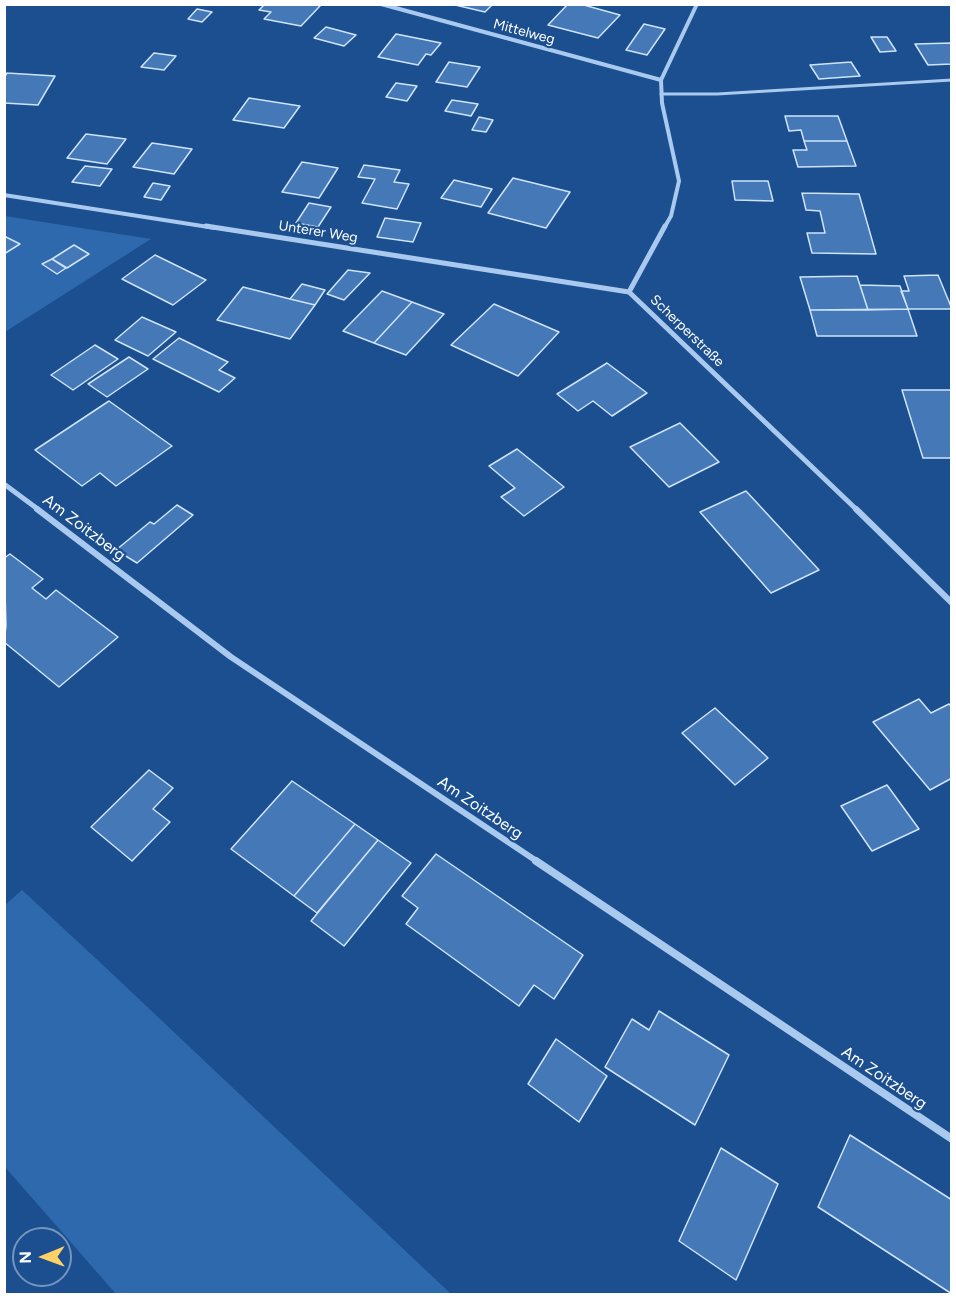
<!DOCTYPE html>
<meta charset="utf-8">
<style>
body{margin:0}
#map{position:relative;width:956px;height:1299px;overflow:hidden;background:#1b4f8f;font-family:Figtree,sans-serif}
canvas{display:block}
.frame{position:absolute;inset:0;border:6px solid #fff;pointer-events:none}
.north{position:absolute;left:12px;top:1227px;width:60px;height:60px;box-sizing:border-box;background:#1b4f8f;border:2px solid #7695bc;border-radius:50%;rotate:269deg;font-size:16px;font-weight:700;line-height:24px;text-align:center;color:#fff}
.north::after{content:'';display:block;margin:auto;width:21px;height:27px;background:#ffd166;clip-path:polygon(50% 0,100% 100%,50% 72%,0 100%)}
</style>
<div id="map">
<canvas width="956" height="1299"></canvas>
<div class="frame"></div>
<div class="north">N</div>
</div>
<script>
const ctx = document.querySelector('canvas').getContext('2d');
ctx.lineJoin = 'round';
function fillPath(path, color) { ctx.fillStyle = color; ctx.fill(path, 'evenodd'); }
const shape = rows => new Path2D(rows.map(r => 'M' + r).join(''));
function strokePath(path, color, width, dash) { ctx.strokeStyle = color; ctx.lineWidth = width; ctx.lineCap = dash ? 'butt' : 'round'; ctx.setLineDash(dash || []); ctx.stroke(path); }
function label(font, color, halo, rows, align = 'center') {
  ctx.font = font + ' Figtree,sans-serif'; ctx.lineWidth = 4.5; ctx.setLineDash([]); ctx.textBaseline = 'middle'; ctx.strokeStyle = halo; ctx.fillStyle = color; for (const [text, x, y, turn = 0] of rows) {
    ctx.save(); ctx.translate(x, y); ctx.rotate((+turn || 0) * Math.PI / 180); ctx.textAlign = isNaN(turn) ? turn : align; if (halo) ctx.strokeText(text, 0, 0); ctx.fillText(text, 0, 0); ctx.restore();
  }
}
fillPath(shape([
 [5,216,151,239,5,332],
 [22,890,104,966,451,1294,116,1294,5,1167,5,905]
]), '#2e69ad');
const building = shape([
 [265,4,314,4,320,6,301,26,264,19,271,12,259,10,265,4],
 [451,4,493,4,485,12,451,4],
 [568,4,580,4,620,15,598,38,548,25,568,4],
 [197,9,212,12,202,22,188,19,197,9],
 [644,24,665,29,647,55,626,50,644,24],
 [326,27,356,35,344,46,314,38,326,27],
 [396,34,441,43,431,55,426,54,418,65,378,57,396,34],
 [871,37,887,37,896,51,880,52,871,37],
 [952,43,952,64,928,65,915,44,952,43],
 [154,53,176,56,164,70,141,67,154,53],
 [449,62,480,67,467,87,436,82,449,62],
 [851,62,860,76,819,79,810,65,851,62],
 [7,73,55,76,38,105,4,103,4,78,7,73],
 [396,83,417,86,407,101,386,97,396,83],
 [249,98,300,106,284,128,233,120,249,98],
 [452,100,478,104,471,116,445,111,452,100],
 [785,116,838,116,847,141,804,141,801,130,789,131,785,116],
 [479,117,493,120,486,132,472,130,479,117],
 [86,134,126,139,107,164,67,158,86,134],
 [804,141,847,141,856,166,798,167,793,150,807,150,804,141],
 [152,143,192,149,174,174,133,167,152,143],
 [302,162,338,168,319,198,282,192,302,162],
 [364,165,400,170,394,182,409,184,397,209,362,203,375,179,358,177,364,165],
 [85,166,112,169,100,186,72,182,85,166],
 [513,178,570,192,546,228,488,213,513,178],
 [454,180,492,189,481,207,441,198,454,180],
 [732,181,768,181,773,201,735,200,732,181],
 [153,183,170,186,161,200,144,197,153,183],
 [802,193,859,194,876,254,812,253,807,233,825,233,820,211,806,210,802,193],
 [309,203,331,207,318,227,296,223,309,203],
 [385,218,421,223,413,242,377,237,385,218],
 [4,236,20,244,4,254,4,236],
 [74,245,89,254,67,268,52,259,74,245],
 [155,255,206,280,173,305,122,279,155,255],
 [52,259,66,268,57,274,42,264,52,259],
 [348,270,370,273,344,300,327,294,348,270],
 [938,275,952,309,908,309,901,291,909,291,904,276,938,275],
 [857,276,868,310,810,310,800,277,857,276],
 [302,284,325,290,315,305,290,299,302,284],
 [860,285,900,286,908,309,868,310,860,285],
 [243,287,290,299,315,305,290,339,217,320,243,287],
 [382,291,412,302,374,343,343,331,382,291],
 [412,302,444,314,406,355,374,343,412,302],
 [494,304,559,332,518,376,451,345,494,304],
 [908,309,917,336,817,336,810,310,908,309],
 [142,317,176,332,148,356,115,340,142,317],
 [179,338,228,362,219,370,235,378,219,392,153,359,179,338],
 [95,345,118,359,73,390,51,375,95,345],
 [129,357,148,369,107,397,88,384,129,357],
 [607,363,647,393,612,416,593,401,578,411,557,394,607,363],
 [902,390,952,390,952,458,923,458,902,390],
 [109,401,172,446,116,486,100,473,82,486,35,450,109,401],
 [680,423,719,462,669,487,630,447,680,423],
 [517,449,564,487,524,516,501,497,515,488,489,466,517,449],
 [746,491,819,570,771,593,700,512,746,491],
 [177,505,193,515,137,563,116,550,150,522,154,524,177,505],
 [10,554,43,579,32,588,46,599,56,590,118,637,59,687,4,642,6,626,4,558,10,554],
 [919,699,931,713,949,704,952,707,952,778,930,790,873,722,919,699],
 [715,708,768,758,735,785,682,733,715,708],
 [149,770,173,788,153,809,170,822,132,861,91,827,149,770],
 [292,781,355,824,294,896,231,849,292,781],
 [887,785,919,829,872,851,841,806,887,785],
 [355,824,378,840,317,913,294,896,355,824],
 [378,840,411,863,344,946,311,921,378,840],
 [436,854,583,955,554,999,534,985,519,1006,406,924,418,908,402,896,436,854],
 [659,1011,729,1055,695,1125,605,1067,632,1019,649,1030,659,1011],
 [556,1039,607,1076,579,1122,528,1084,556,1039],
 [850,1135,952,1200,952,1294,818,1207,850,1135],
 [721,1148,778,1184,736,1280,679,1241,721,1148]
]);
fillPath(building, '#4478b7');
strokePath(building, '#cfe3fa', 1.5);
strokePath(shape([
 [661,94,717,94,952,80]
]), '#a9c9ee', 3);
strokePath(shape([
 [381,4,661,80],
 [4,195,215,228],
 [664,228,671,216,679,181,662,103,661,80,697,4]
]), '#a9c9ee', 4);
strokePath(shape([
 [206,226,629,292],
 [665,226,629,292,857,510],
 [4,484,39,510]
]), '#a9c9ee', 5);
strokePath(shape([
 [37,509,231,657,538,862],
 [856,509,952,603]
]), '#a9c9ee', 6);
strokePath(shape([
 [536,861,952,1139]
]), '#a9c9ee', 8);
label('14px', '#fff', '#1b4f8f', [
 ["Mittelweg",524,32,15],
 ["Unterer Weg",318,232,9],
 ["Scherperstraße",687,331,44]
]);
label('16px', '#fff', '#1b4f8f', [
 ["Am Zoitzberg",84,528,37],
 ["Am Zoitzberg",480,808,34],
 ["Am Zoitzberg",884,1078,34]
]);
</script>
